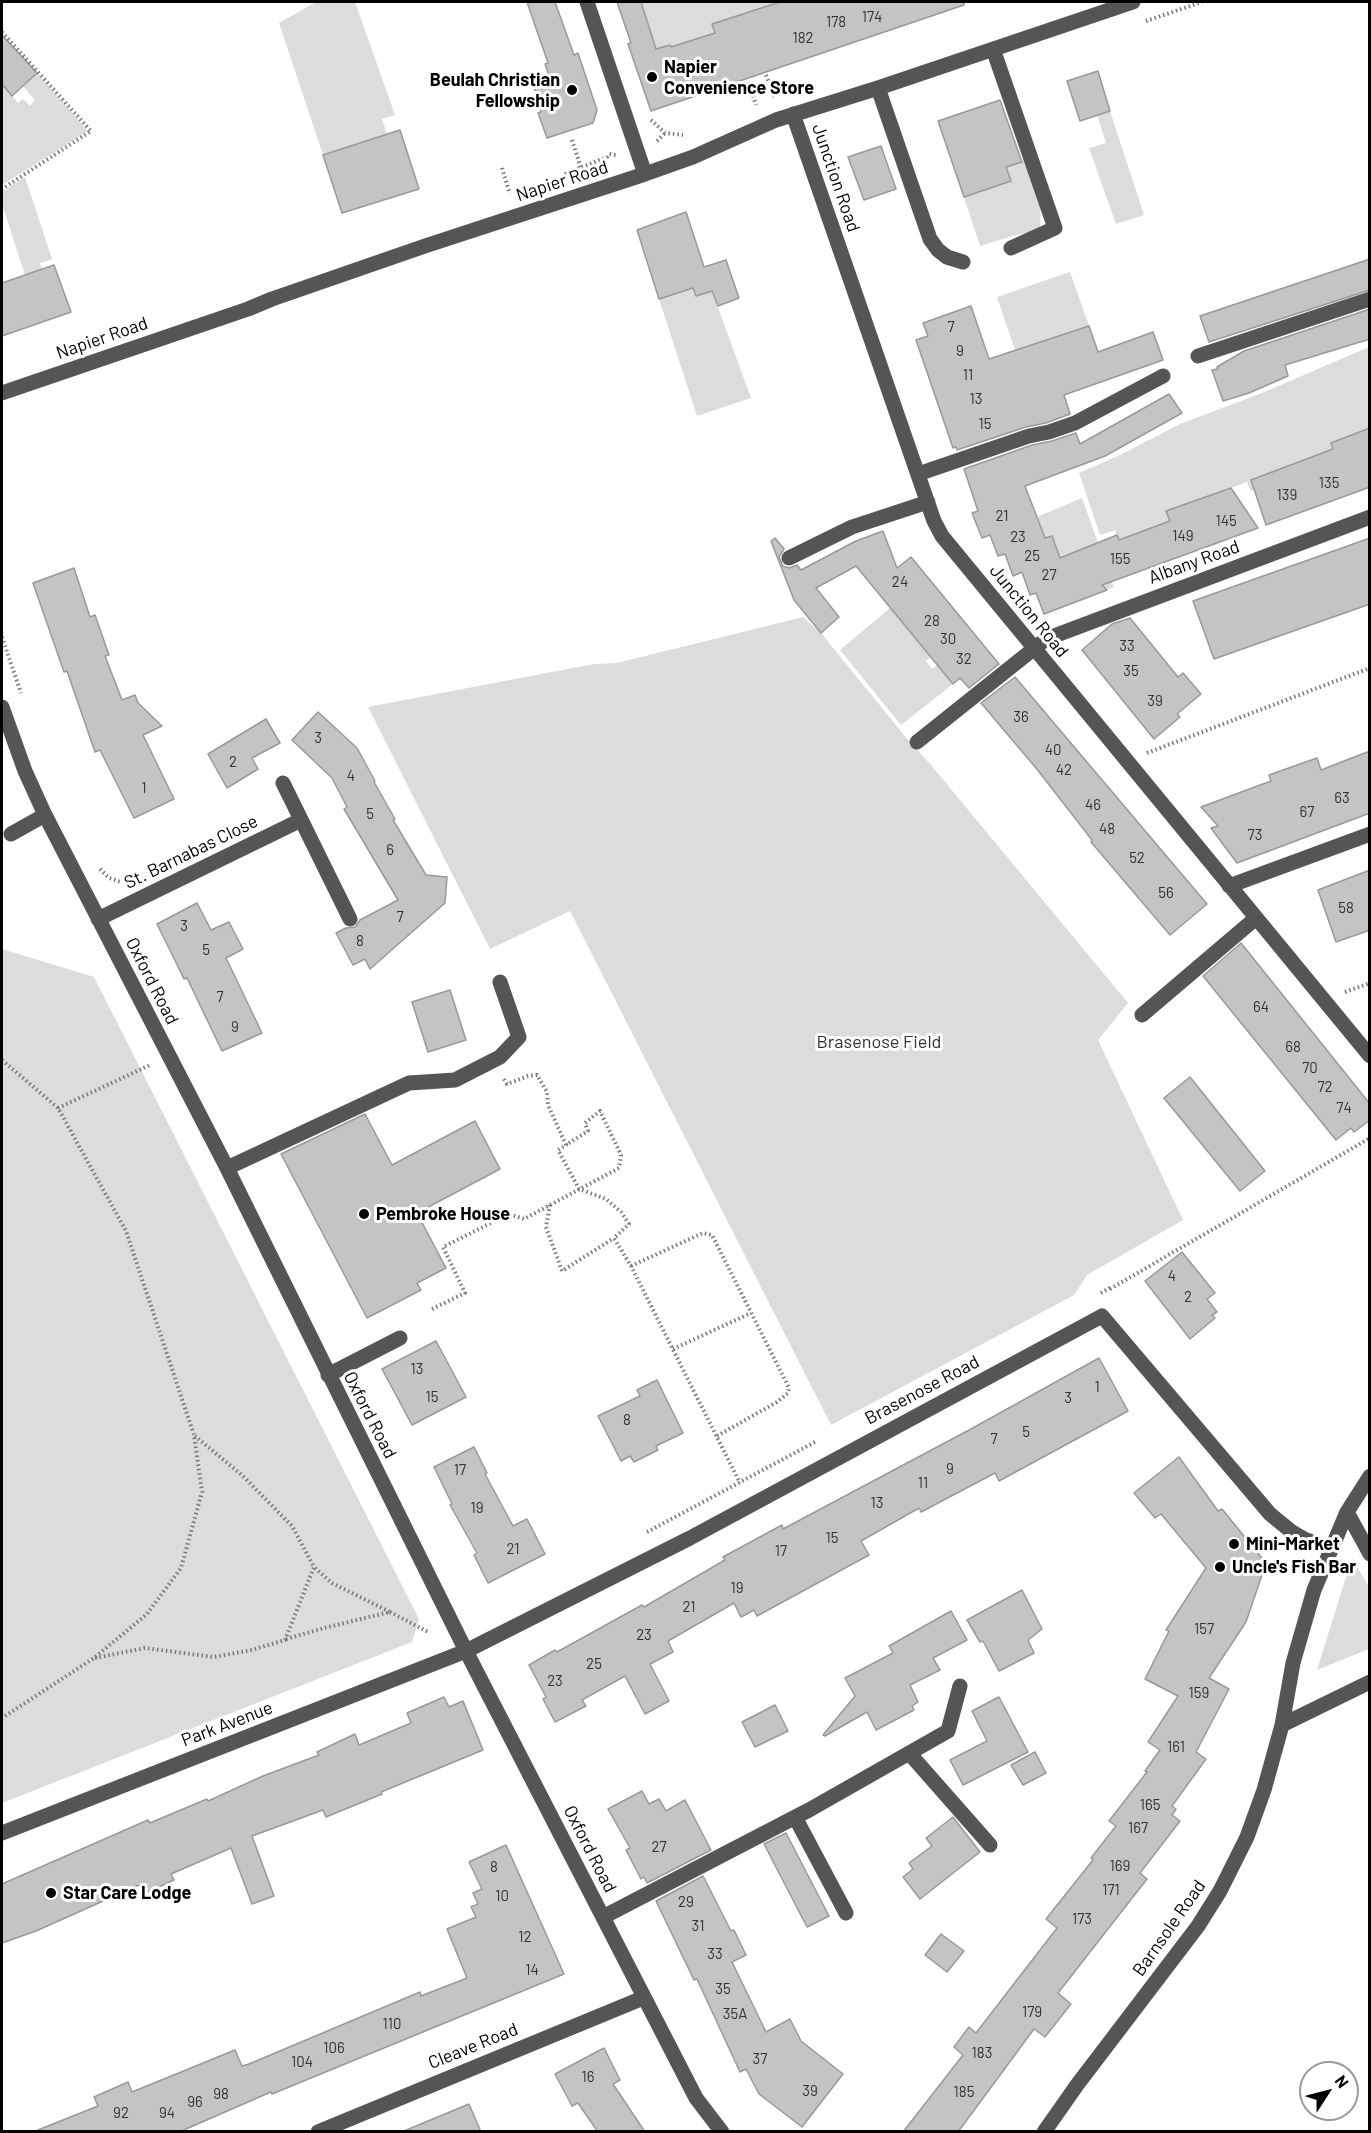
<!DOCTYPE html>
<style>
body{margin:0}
#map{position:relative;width:1371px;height:2133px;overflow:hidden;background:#fff;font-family:Barlow,sans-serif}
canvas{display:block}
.frame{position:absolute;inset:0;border:3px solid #000;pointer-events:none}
.north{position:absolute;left:1299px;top:2061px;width:60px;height:60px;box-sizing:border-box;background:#fff;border:2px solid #999;border-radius:50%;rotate:54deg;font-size:16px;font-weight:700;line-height:24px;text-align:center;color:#000}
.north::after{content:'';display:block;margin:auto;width:21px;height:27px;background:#000;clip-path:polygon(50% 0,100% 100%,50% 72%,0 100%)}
</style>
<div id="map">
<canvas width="1371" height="2133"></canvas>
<div class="frame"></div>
<div class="north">N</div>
</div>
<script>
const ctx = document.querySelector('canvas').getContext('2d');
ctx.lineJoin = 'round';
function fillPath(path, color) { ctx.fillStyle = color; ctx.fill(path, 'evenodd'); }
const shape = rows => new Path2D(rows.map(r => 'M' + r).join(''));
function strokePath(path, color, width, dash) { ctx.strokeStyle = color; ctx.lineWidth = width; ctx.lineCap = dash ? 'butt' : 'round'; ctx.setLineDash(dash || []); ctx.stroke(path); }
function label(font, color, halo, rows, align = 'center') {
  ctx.font = font + ' Barlow,sans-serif'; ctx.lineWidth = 6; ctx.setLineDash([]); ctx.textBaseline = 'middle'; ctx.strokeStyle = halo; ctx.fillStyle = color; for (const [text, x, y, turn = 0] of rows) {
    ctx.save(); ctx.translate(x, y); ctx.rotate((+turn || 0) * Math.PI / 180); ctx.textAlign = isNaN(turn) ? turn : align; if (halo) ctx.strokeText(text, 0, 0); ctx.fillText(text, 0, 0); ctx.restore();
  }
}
fillPath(shape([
 [316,2,355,2,395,115,382,119,394,156,388,158,374,138,359,143,365,166,323,155,279,23],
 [641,2,777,2,778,4,712,24,721,51,709,35,689,41,676,61,670,45,656,49],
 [37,73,88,131,2,185,2,84,18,103,23,99,30,106,35,100,23,86],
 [1110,111,1144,215,1116,224,1089,148,1106,143,1097,115],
 [997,141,1018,163,1028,159,1041,204,1040,228,1032,232,1016,235,980,246,964,197,1011,180],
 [25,177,52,259,40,263,42,269,25,275,2,204,2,192],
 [663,264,712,291,751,398,697,416,659,299,673,294],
 [1070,272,1089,326,1067,334,1058,375,1045,340,1015,350,997,297],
 [1369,347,1369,428,1331,443,1338,461,1313,470,1308,458,1292,464,1296,476,1281,469,1251,480,1255,490,1251,491,1247,482,1167,512,1170,521,1119,540,1115,530,1100,535,1079,473,1120,455,1180,424,1262,393],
 [1082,498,1114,587,1094,595,1068,555,1060,558,1052,536,1045,538,1037,517],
 [890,608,931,657,926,661,932,669,937,665,953,684,901,725,840,650],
 [803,617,821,633,908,740,931,765,1128,1003,1098,1040,1183,1220,1087,1275,1074,1295,831,1425,570,911,490,949,368,707,594,664,617,663],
 [2,949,94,977,419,1619,412,1642,2,1803],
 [1352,1558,1369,1587,1369,1649,1317,1670]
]), '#dcdcdc');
const building = shape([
 [527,2,555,2,574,55,578,53,597,110,593,123,547,138,538,113,541,112,534,87,551,81,545,64,548,63,527,2],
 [617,2,641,2,656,49,670,45,671,47,715,33,712,24,780,2,963,2,964,5,651,111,628,44,631,43,617,2],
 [2,35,37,73,12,96,2,84,2,35],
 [1098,71,1110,111,1080,121,1067,81,1098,71],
 [1000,100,1022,162,1006,167,1011,181,964,197,938,121,1000,100],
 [400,130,419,189,342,213,323,155,400,130],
 [881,146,896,189,864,200,848,157,881,146],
 [686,212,704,267,726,260,739,298,718,306,712,291,696,296,693,288,659,299,637,230,686,212],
 [1370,259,1370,290,1209,342,1200,316,1370,259],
 [54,265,71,312,2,336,2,283,54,265],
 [971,306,989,359,1089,326,1098,352,1153,332,1163,360,1064,395,1070,414,1046,423,1026,427,957,450,956,447,953,448,916,340,928,336,923,323,971,306],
 [1370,309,1370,339,1285,365,1288,376,1249,393,1223,401,1212,370,1218,369,1217,367,1244,351,1370,309],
 [1169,394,1182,413,1105,456,1025,486,1045,538,1052,536,1060,558,1117,535,1119,540,1170,521,1166,511,1231,488,1258,528,1102,585,1107,590,1044,614,1036,593,1030,595,1022,572,1013,576,1005,554,998,556,990,535,982,538,972,513,978,511,964,469,1032,445,1052,441,1076,433,1080,444,1169,394],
 [1370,428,1370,487,1266,525,1251,480,1333,449,1331,443,1370,428],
 [883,531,897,568,911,557,999,664,969,688,960,678,953,684,856,566,816,588,839,617,821,633,794,600,771,541,775,538,784,549,779,557,783,566,789,568,797,565,801,570,856,541,883,531],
 [1370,538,1370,604,1214,659,1193,601,1370,538],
 [74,568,90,617,95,615,109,655,105,656,122,700,135,695,138,703,162,726,143,735,174,799,134,818,100,750,95,752,67,671,64,672,33,583,74,568],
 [1130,618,1178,677,1183,673,1201,694,1177,714,1180,717,1154,739,1082,650,1112,624,1130,618],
 [1015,677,1207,904,1170,935,1091,842,1092,840,1036,768,981,703,1015,677],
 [318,712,357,748,375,781,374,782,395,819,393,820,426,875,447,877,445,903,370,969,365,959,353,965,336,933,346,928,355,927,360,920,398,900,344,809,347,807,332,778,292,740,318,712],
 [266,719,280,743,252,758,258,769,227,788,208,754,266,719],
 [1370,751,1370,813,1237,863,1211,828,1218,826,1201,807,1271,781,1269,775,1317,758,1321,770,1370,751],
 [1370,870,1370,930,1336,942,1318,890,1370,870],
 [197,903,211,930,229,922,243,949,226,958,262,1033,222,1051,187,978,184,979,157,924,197,903],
 [1241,943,1370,1104,1370,1120,1354,1132,1351,1128,1336,1140,1203,976,1241,943],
 [450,990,466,1040,428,1052,412,1002,450,990],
 [1190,1077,1265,1171,1240,1191,1164,1098,1190,1077],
 [365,1114,392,1165,475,1121,500,1169,417,1213,446,1268,417,1283,421,1290,367,1318,281,1154,365,1114],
 [1182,1252,1215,1293,1207,1299,1217,1312,1212,1315,1215,1318,1190,1339,1145,1281,1182,1252],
 [436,1341,466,1397,412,1425,382,1369,436,1341],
 [1099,1358,1128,1411,999,1481,995,1473,921,1512,919,1508,861,1541,869,1555,757,1616,754,1610,741,1617,734,1603,668,1641,673,1652,650,1664,669,1701,645,1714,625,1676,582,1700,586,1706,555,1722,543,1699,546,1697,529,1665,555,1650,557,1652,642,1605,644,1607,725,1560,723,1557,782,1525,783,1529,971,1429,1099,1358],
 [657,1380,683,1433,656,1446,658,1450,634,1462,630,1456,621,1461,598,1416,640,1396,637,1390,657,1380],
 [474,1447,487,1473,485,1474,513,1526,527,1519,545,1554,488,1583,474,1555,477,1553,450,1505,452,1504,434,1467,474,1447],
 [1179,1457,1218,1511,1222,1509,1266,1563,1246,1622,1209,1678,1229,1689,1196,1752,1206,1759,1172,1806,1176,1809,1172,1815,1180,1821,1140,1873,1147,1879,1058,1993,1071,2004,1045,2037,1034,2029,958,2132,903,2132,963,2055,954,2047,969,2027,976,2033,1057,1928,1046,1919,1093,1860,1091,1858,1116,1826,1109,1821,1147,1772,1145,1771,1160,1750,1148,1742,1178,1696,1145,1679,1169,1631,1166,1630,1206,1568,1161,1514,1155,1518,1134,1493,1179,1457],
 [1022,1590,1042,1629,1028,1640,1034,1653,999,1671,983,1641,980,1642,967,1620,1022,1590],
 [951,1611,967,1640,933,1658,940,1670,910,1685,918,1702,912,1706,914,1710,876,1730,867,1712,825,1736,823,1735,855,1696,845,1678,893,1653,889,1646,951,1611],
 [444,1697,449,1707,463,1701,483,1750,381,1792,382,1794,326,1817,323,1810,252,1836,274,1896,252,1904,231,1848,171,1874,174,1880,143,1894,139,1885,36,1931,2,1943,2,1884,148,1820,150,1823,207,1799,208,1801,263,1776,319,1755,317,1752,355,1734,359,1745,411,1723,407,1713,444,1697],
 [999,1697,1028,1752,963,1785,950,1760,987,1741,972,1711,999,1697],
 [775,1705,788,1731,755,1747,742,1722,775,1705],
 [1035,1752,1046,1773,1023,1785,1011,1765,1035,1752],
 [642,1791,649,1804,659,1799,666,1811,685,1800,711,1850,647,1883,644,1877,641,1879,626,1850,630,1848,608,1809,642,1791],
 [953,1817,980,1852,920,1899,903,1877,913,1869,909,1863,932,1846,926,1838,953,1817],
 [786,1833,829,1916,807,1927,764,1844,786,1833],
 [506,1845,564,1974,272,2094,271,2092,179,2132,38,2132,38,2130,98,2106,94,2097,128,2082,132,2092,235,2050,242,2066,249,2064,420,1992,421,1996,467,1978,447,1929,476,1917,471,1907,478,1904,473,1893,482,1889,469,1862,506,1845],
 [703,1876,731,1931,734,1930,746,1955,732,1962,766,2032,790,2019,801,2041,843,2074,802,2127,759,2094,746,2069,740,2072,697,1979,694,1980,656,1901,703,1876],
 [941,1934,964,1951,947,1972,925,1955,941,1934],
 [604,2048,620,2080,613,2084,645,2132,598,2132,578,2103,572,2106,555,2074,604,2048],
 [469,2104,481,2132,404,2132,404,2131,469,2104]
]);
fillPath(building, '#c4c4c4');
strokePath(building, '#999', 1.5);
strokePath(shape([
 [1146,21,1202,2],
 [2,32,91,131,2,189],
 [766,75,774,97],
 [749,83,756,105],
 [651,120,665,133,683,135],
 [572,140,581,168],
 [657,141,665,133],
 [502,168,510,194],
 [565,174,607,157,609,154,616,155],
 [2,637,21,693],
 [1147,753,1370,668],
 [100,869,109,878,121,882],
 [1345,992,1370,983],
 [2,1060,58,1108,126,1231,194,1435,202,1492,181,1568,147,1614,94,1658,2,1718],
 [504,1079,507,1084,528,1076,537,1075,547,1092,548,1105,566,1145,558,1150,579,1189,606,1199,621,1212,629,1224,614,1238,631,1266,740,1483],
 [58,1108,150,1065],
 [550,1205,546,1227,562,1271,614,1238],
 [631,1266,703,1233,712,1235,789,1388,788,1393,777,1402,717,1436],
 [1110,1289,1370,1138],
 [1101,1293,1111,1287],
 [432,1309,465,1293,443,1247,509,1214,524,1219,619,1168,621,1155,600,1111,585,1123,588,1131,566,1145],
 [673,1349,751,1313],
 [647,1532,815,1442],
 [390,1612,430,1633],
 [286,1639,328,1627,390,1612,332,1583,314,1567],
 [95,1658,145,1648,214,1657,252,1650,285,1640,314,1567,292,1526,243,1476,195,1436]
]), '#777', 4, [1.5, 3]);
strokePath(shape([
 [587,2,645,174],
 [993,49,1055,228,1011,248],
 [878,88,930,239,938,250,947,257,963,262],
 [793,114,934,521,942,536,1370,1056],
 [1198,356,1370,299],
 [2,393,248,309,272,299,425,246,645,174,693,157,776,120,878,88,1133,2],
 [918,474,1029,436,1049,432,1075,423,1163,376],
 [789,558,852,527,928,502],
 [2,707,25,771,45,815,227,1168,466,1651,696,2098,722,2132],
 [917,742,1046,639,1370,517],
 [283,783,350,919],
 [11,834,45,815],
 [1229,886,1370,834],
 [98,919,301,820],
 [1142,1015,1256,918],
 [227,1168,409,1083,455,1080,500,1057,519,1037,500,982],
 [328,1375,400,1338],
 [1347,1512,1370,1554],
 [1282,1725,1370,1682],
 [909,1753,990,1845],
 [795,1817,846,1913],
 [2,1833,466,1651,690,1538,1102,1316,1270,1514,1292,1532,1306,1540,1331,1548],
 [603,1917,809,1810,948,1731,960,1686],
 [318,2132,643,1998],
 [1044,2132,1077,2085,1198,1926,1220,1891,1247,1837,1264,1790,1282,1725,1293,1663,1314,1590,1347,1512,1370,1476]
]), '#555', 15);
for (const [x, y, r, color] of [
 [652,77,6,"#000"],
 [572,90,6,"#000"],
 [364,1214,6,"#000"],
 [1234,1544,6,"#000"],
 [1220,1567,6,"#000"],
 [51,1893,6,"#000"]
]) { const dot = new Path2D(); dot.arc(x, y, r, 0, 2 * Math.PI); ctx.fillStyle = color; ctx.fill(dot); strokePath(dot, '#fff', 2); }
label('15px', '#313131', null, [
 ["174",872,17],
 ["178",836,22],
 ["182",803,38],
 ["7",951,327],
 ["9",960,351],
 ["11",968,375],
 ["13",976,399],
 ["15",985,424],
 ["135",1329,483],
 ["139",1287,495],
 ["21",1002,516],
 ["145",1226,521],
 ["149",1183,536],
 ["23",1018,537],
 ["25",1032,556],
 ["155",1120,559],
 ["27",1049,575],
 ["24",900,582],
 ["28",932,621],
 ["30",948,639],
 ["33",1127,646],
 ["32",964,659],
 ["35",1131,671],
 ["39",1155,701],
 ["36",1021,717],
 ["3",318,738],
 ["40",1053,750],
 ["2",233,762],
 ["42",1064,770],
 ["4",351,776],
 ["1",144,788],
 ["63",1342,798],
 ["46",1093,805],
 ["67",1307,812],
 ["5",370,814],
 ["48",1107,829],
 ["73",1255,835],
 ["6",390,850],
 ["52",1137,858],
 ["56",1166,893],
 ["58",1346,908],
 ["7",400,917],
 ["3",184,926],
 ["8",360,941],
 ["5",206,950],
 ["7",220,997],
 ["64",1261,1007],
 ["9",235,1027],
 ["68",1293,1047],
 ["70",1310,1068],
 ["72",1325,1087],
 ["74",1344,1108],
 ["4",1172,1276],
 ["2",1188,1297],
 ["13",417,1369],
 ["1",1097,1387],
 ["15",432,1397],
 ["3",1068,1398],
 ["8",627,1420],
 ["5",1026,1432],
 ["7",994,1439],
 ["9",950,1469],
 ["17",460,1470],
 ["11",923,1483],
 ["13",877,1503],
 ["19",477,1508],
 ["15",832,1538],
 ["21",513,1549],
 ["17",781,1551],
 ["19",737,1588],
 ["21",689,1607],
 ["157",1204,1629],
 ["23",644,1635],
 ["25",594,1664],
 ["23",555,1681],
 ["159",1199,1693],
 ["161",1176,1747],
 ["165",1150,1805],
 ["167",1138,1828],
 ["27",659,1847],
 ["169",1120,1866],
 ["8",494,1867],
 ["171",1111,1890],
 ["10",502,1896],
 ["29",686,1902],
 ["173",1082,1919],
 ["31",698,1926],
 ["12",525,1937],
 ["33",715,1954],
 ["14",532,1970],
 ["35",723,1989],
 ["179",1032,2012],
 ["35A",735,2014],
 ["110",392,2024],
 ["106",334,2048],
 ["183",982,2053],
 ["37",760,2059],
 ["104",302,2062],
 ["16",588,2077],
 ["39",810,2091],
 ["185",964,2092],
 ["98",221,2094],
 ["96",195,2102],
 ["92",121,2113],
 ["94",167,2113]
]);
label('bold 18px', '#000', '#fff', [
 ["Napier",664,67],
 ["Convenience Store",664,88],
 ["Beulah Christian",560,80,"right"],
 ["Fellowship",560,101,"right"],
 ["Pembroke House",376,1214],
 ["Mini-Market",1246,1544],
 ["Uncle's Fish Bar",1232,1567],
 ["Star Care Lodge",63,1893]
], 'left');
label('18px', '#000', '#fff', [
 ["Junction Road",836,178,71],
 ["Napier Road",562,181,-18],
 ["Napier Road",102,338,-19],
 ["Albany Road",1194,562,-20],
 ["Junction Road",1029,611,51],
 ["St. Barnabas Close",191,852,-26],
 ["Oxford Road",152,981,63],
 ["Brasenose Road",922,1390,-28],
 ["Oxford Road",370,1415,63],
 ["Park Avenue",227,1724,-21],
 ["Oxford Road",590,1849,63],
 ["Barnsole Road",1169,1928,-55],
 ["Cleave Road",473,2046,-22]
]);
label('18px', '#333', '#fff', [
 ["Brasenose Field",879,1042]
]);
</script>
